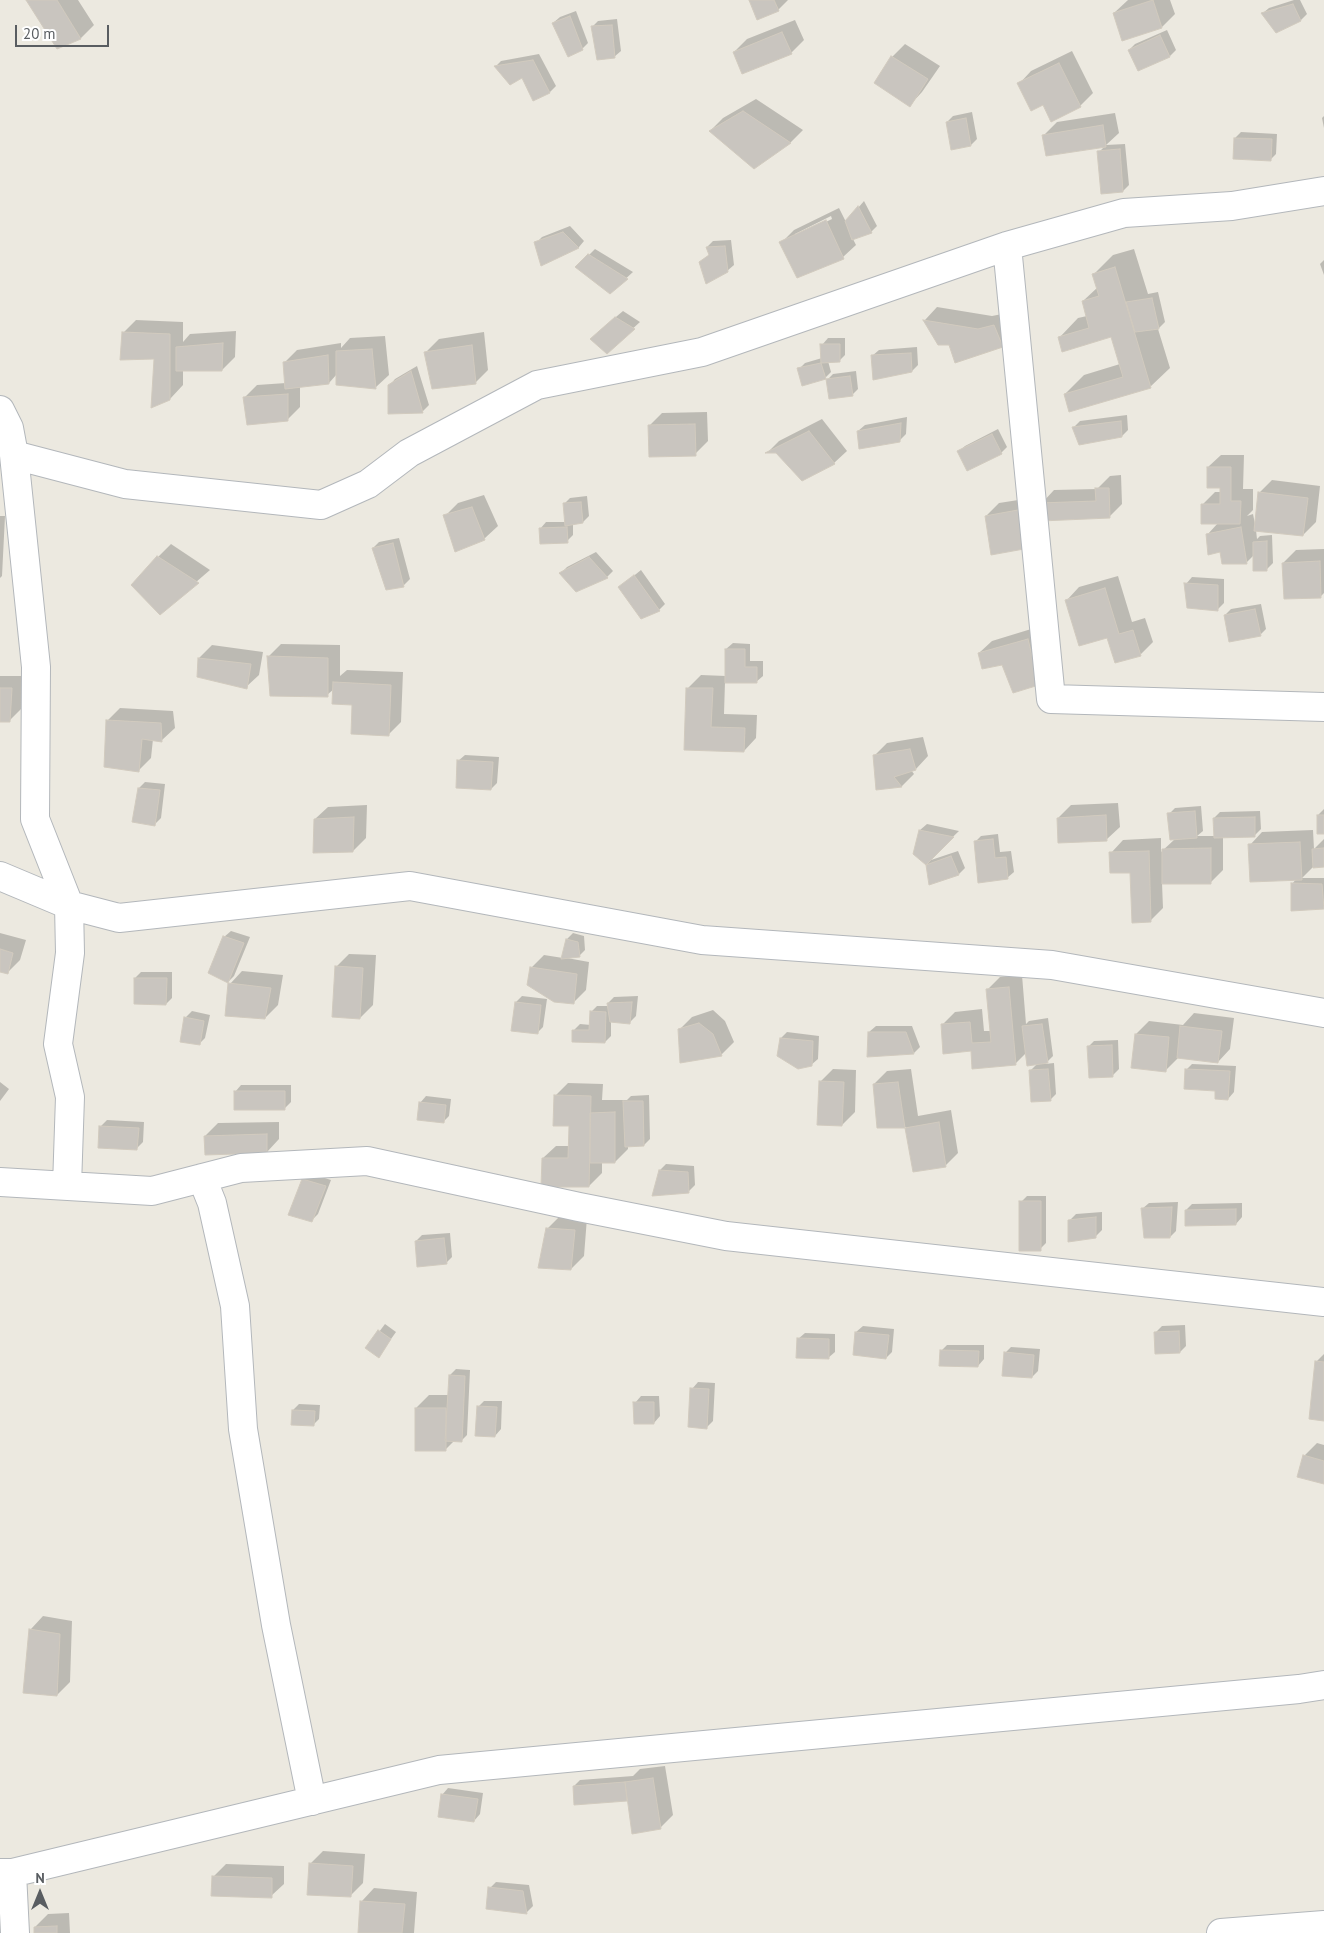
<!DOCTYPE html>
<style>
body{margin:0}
#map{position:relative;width:1324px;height:1933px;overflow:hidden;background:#ece9e0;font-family:"PT Sans",sans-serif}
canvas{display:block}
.north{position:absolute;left:15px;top:1868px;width:50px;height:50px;-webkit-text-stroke:4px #fff;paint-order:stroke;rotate:0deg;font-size:14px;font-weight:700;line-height:20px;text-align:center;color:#595d61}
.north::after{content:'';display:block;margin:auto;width:18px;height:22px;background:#595d61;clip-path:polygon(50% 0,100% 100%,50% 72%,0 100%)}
.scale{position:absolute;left:15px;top:25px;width:94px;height:22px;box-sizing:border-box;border:2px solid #595d61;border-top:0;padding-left:6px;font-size:15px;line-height:18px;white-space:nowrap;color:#595d61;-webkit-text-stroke:4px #fff;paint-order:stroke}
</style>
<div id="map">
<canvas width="1324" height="1933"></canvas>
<div class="north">N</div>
<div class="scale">20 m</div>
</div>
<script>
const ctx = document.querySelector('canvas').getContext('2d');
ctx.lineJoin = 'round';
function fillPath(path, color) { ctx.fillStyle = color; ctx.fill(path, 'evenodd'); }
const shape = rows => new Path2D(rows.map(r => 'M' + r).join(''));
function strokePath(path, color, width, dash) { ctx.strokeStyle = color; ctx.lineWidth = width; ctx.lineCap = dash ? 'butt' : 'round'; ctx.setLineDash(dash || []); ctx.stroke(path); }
fillPath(shape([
 [29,0,78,0,94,25,81,38,58,47],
 [750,0,788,0,778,10],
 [1128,0,1170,0,1175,14,1162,27,1114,13],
 [1294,0,1300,0,1307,14,1301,20,1276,32,1263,13,1269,8],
 [576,11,588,43,582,49,553,23,560,17],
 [617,19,621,51,614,57,592,27,598,21],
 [795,20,804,40,791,53,734,52,747,39],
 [1167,30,1176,50,1170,56,1138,70,1129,50,1135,44],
 [905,44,940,66,922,92,910,105,875,83,892,57],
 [1072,51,1093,93,1080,106,1043,103,1019,84,1031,71],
 [539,54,556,86,550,92,534,99,523,76,496,66,501,61],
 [756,99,803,130,790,143,754,167,711,130,723,118],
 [972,112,977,139,971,145,947,122,953,116],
 [1115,113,1119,133,1106,145,1125,144,1129,185,1123,191,1099,152,1105,146,1044,135,1057,122],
 [1324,116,1324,128,1322,118],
 [1241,132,1277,134,1276,154,1270,160,1235,138],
 [864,201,877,226,871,232,853,239,856,245,843,257,781,243,794,230,839,208,846,222],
 [831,216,832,219,795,237,795,234],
 [570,226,584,241,579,247,542,264,536,243,542,237],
 [731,240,734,265,727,271,700,263,710,254,707,247,713,241],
 [595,249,633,272,610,293,577,267],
 [1134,249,1148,294,1158,292,1165,322,1158,329,1170,368,1150,387,1065,394,1084,375,1120,364,1112,336,1059,338,1078,318,1087,316,1083,301,1098,287,1094,274,1113,255],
 [1324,260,1324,275,1320,264],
 [937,307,992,316,1007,313,1015,333,1002,346,939,344,925,320],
 [623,311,640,322,607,352,597,333],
 [136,320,183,322,183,342,190,334,236,331,235,357,222,370,183,370,183,385,170,399,156,357,123,333],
 [484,332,488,370,475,383,426,352,439,339],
 [385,336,389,375,376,387,337,374,329,383,300,386,300,407,287,420,244,398,257,385,286,383,284,363,297,350,341,343,341,348,350,338],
 [828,338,845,338,845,355,839,361,828,361,831,372,825,378,799,369,805,363,822,358,822,345],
 [917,347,918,365,912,371,872,356,879,350],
 [417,366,429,405,423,411,389,413,389,386,395,379],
 [856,371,858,389,852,395,827,380,833,374],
 [707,412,708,441,695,454,649,426,662,413],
 [1127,415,1128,430,1122,436,1074,427,1080,421],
 [907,417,906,434,900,440,858,431,865,425],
 [822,419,847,451,834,463,776,452,768,452,779,441],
 [998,429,1007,447,1001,453,958,452,965,446],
 [1221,455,1244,455,1243,489,1253,489,1253,510,1247,516,1253,514,1255,524,1259,493,1272,480,1320,486,1316,522,1303,535,1256,530,1257,539,1260,536,1272,535,1273,563,1267,569,1254,555,1246,563,1222,550,1207,535,1218,523,1202,505,1215,492,1221,492,1221,487,1208,467],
 [1121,475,1122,504,1109,517,1042,503,1054,490,1097,489,1110,476],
 [484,495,498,526,485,538,455,551,445,516,458,503],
 [587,496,589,516,583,522,573,523,573,535,567,541,540,529,546,522,566,522,564,504,570,498],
 [1031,498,1037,535,986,516,999,503],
 [0,516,5,516,2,576,0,578],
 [399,538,410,579,403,586,373,548,379,542],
 [171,544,210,570,160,613,158,557],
 [1324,549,1324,593,1321,596,1283,563,1296,550],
 [596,552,613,571,607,577,577,591,561,573,567,567],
 [641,570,665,604,659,610,642,617,620,587],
 [1118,576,1132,622,1145,618,1153,642,1140,655,1067,600,1079,587],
 [1192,577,1224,579,1224,603,1218,609,1186,584],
 [1261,604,1266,629,1260,635,1225,615,1231,609],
 [1041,626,1052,671,1003,664,979,653,992,641],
 [733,643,750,644,750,661,763,661,763,676,756,682,725,682,724,714,757,715,756,738,744,751,686,749,688,688,701,675,726,676,726,649],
 [281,644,340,645,340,676,347,670,403,672,401,722,388,735,354,704,334,689,327,695,268,657],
 [212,645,263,652,259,675,246,687,199,658],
 [0,676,24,676,22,708,9,721,0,721],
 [120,708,173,711,175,728,162,740,153,739,151,758,139,770,108,720],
 [923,737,928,756,916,769,911,770,914,774,902,786,877,789,874,756,887,743],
 [465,755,499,757,497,783,491,789,458,761],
 [145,782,165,784,161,818,155,824,139,788],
 [1118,803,1120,827,1107,839,1058,818,1071,805],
 [367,805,366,838,353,851,315,819,328,807],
 [1201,806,1203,831,1197,836,1215,836,1214,818,1220,812,1260,811,1261,829,1255,835,1223,836,1223,870,1211,882,1162,883,1163,908,1150,921,1131,872,1111,853,1123,840,1161,838,1161,852,1175,839,1169,814,1175,808],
 [1324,809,1324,833,1318,815],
 [927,824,959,831,928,861,958,851,965,868,959,874,930,883,927,864,915,853,920,830],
 [1313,830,1314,849,1324,839,1324,866,1315,865,1302,878,1324,878,1324,907,1292,884,1297,878,1250,845,1262,832],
 [998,834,1000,852,1011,851,1014,872,1007,878,975,842,981,836],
 [231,931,250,937,234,976,228,982,224,937],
 [0,933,26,940,20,960,7,973,0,971],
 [573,933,584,936,585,950,579,956,567,958,589,962,586,990,573,1003,531,968,544,955,563,958,567,939],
 [349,954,376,955,373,1005,360,1018,336,967],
 [242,971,283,975,278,1005,265,1018,230,984],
 [141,972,172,972,172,998,166,1004,135,978],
 [1022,975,1026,1024,1029,1021,1048,1018,1053,1056,1045,1064,1054,1063,1056,1094,1050,1100,1030,1071,1038,1063,1027,1052,1015,1064,972,1050,942,1025,955,1012,982,1009,984,1031,991,1031,988,989,1000,977],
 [522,996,547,999,543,1027,537,1033,516,1002],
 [638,996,636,1016,630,1022,611,1020,611,1036,605,1042,574,1030,580,1024,591,1025,591,1012,597,1006,609,1006,608,1003,614,997],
 [713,1010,725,1021,734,1042,721,1055,679,1030,692,1017],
 [192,1011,210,1015,205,1038,199,1044,185,1018],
 [1194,1013,1234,1018,1230,1049,1218,1062,1178,1058,1165,1071,1136,1034,1149,1021,1183,1025],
 [876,1026,912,1026,920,1047,914,1053,868,1056,869,1032],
 [787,1032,819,1036,818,1059,811,1065,781,1038],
 [1118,1040,1119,1069,1113,1075,1088,1047,1094,1041],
 [1192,1064,1236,1066,1234,1092,1228,1099,1186,1070],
 [833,1069,856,1070,855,1112,842,1125,820,1082],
 [911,1069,918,1116,951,1110,958,1153,945,1166,914,1171,906,1127,878,1127,874,1084,887,1071],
 [0,1082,9,1089,0,1101],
 [568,1083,603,1084,602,1100,627,1100,631,1096,649,1095,650,1139,644,1145,628,1145,628,1149,615,1162,602,1162,602,1173,589,1186,543,1158,556,1146,569,1146,570,1125,555,1096],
 [241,1085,291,1085,291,1102,285,1108,235,1092],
 [426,1096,451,1099,449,1116,443,1122,420,1103],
 [107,1120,144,1122,143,1142,137,1148,101,1126],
 [279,1122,279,1139,267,1152,205,1136,218,1123],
 [666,1164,694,1166,695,1185,689,1191,660,1170],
 [309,1173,331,1180,318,1214,312,1220,303,1179],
 [1027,1196,1046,1196,1046,1243,1040,1249,1021,1202],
 [1178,1202,1176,1231,1170,1237,1142,1209,1149,1203],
 [1242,1203,1242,1217,1236,1224,1186,1210,1192,1204],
 [1102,1212,1102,1230,1095,1237,1069,1221,1076,1214],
 [560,1216,587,1218,584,1256,571,1269,547,1229],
 [450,1233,452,1257,446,1263,416,1241,422,1235],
 [385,1324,396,1332,379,1356,367,1348],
 [1185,1325,1186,1346,1180,1352,1156,1332,1162,1326],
 [863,1326,894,1329,892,1352,886,1358,856,1332],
 [805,1333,835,1334,835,1352,828,1358,798,1339],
 [947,1345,984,1345,984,1359,978,1366,941,1351],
 [1011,1347,1040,1349,1038,1371,1032,1377,1005,1353],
 [1324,1354,1324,1420,1316,1362],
 [456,1369,470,1370,467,1435,461,1441,454,1441,445,1450,416,1408,429,1395,449,1395,450,1375],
 [698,1382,715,1383,713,1421,707,1427,692,1389],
 [641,1396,659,1396,660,1416,654,1423,635,1403],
 [484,1401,502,1401,501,1429,495,1436,478,1407],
 [299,1404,320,1405,319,1419,313,1425,293,1410],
 [1317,1443,1324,1445,1324,1482,1304,1456],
 [43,1616,72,1621,70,1682,57,1695,24,1692,31,1629],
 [665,1766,673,1815,660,1828,629,1797,626,1800,574,1786,580,1780,633,1776,640,1769],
 [448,1788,483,1793,480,1814,474,1821,442,1795],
 [323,1851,365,1854,363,1883,350,1896,310,1864],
 [226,1864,284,1866,284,1884,271,1896,213,1877],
 [496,1882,529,1885,533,1906,527,1912,490,1888],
 [374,1888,417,1892,414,1933,359,1933,362,1901],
 [69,1913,70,1933,35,1933,35,1927,48,1914]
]), '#0003');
const building = shape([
 [26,0,57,0,81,39,57,49,26,0],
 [749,0,774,0,779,11,757,20,749,0],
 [1153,0,1162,28,1122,41,1113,13,1153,0],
 [1293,4,1301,21,1276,33,1261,13,1293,4],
 [570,16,583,50,568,57,552,23,570,16],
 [612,25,615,58,597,60,591,26,612,25],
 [782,32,792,54,742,74,733,52,782,32],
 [1160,35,1170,57,1138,71,1128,50,1160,35],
 [891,56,928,79,910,107,874,83,891,56],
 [533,60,550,93,533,101,522,78,510,85,494,66,533,60],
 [1059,63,1081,107,1051,122,1043,105,1031,111,1017,83,1059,63],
 [743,111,791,143,754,169,709,131,743,111],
 [966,118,971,146,951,150,946,122,966,118],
 [1103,125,1106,147,1046,156,1042,135,1103,125],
 [1234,138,1272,139,1271,161,1233,159,1234,138],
 [1120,149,1123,192,1101,194,1097,151,1120,149],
 [858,206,872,233,852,240,845,221,858,206],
 [826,220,844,259,797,278,779,242,826,220],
 [563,232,579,248,541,266,534,242,563,232],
 [725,246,728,272,706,284,699,262,709,255,706,247,725,246],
 [588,254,628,279,610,294,575,267,588,254],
 [1115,267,1151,388,1069,412,1064,394,1123,377,1111,337,1062,352,1058,337,1089,328,1082,301,1099,296,1092,274,1115,267],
 [1152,298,1159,329,1135,332,1126,302,1152,298],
 [615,317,635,329,607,354,590,339,615,317],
 [923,320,978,329,994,325,1003,347,955,363,949,345,938,345,923,320],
 [122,332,170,334,170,400,151,408,154,359,120,360,122,332],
 [223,343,222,371,176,371,176,347,223,343],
 [820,344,840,344,840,362,821,363,820,344],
 [472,345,476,384,432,389,424,352,472,345],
 [372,349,376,389,336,385,336,351,372,349],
 [911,353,912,372,873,380,871,355,911,353],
 [328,355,329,384,285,389,283,362,328,355],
 [821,363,826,379,802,386,797,368,821,363],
 [411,371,423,413,388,414,388,385,411,371],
 [850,376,853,396,829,399,826,379,850,376],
 [288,394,288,421,247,425,243,397,288,394],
 [1121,421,1122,437,1079,445,1072,427,1121,421],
 [901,423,900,442,859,449,857,431,901,423],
 [695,424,696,456,649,457,648,425,695,424],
 [809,431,835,464,802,481,776,453,765,453,809,431],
 [992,434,1002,454,967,471,957,451,992,434],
 [1207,467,1231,467,1231,501,1241,501,1240,524,1201,524,1201,504,1220,504,1220,488,1207,488,1207,467],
 [1095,488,1109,488,1110,518,1041,521,1040,503,1096,501,1095,488],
 [1258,492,1308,498,1303,536,1254,531,1258,492],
 [581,502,583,523,565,526,563,503,581,502],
 [472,507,485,540,455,552,443,515,472,507],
 [1018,510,1024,549,991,555,985,516,1018,510],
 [567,527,568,543,540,544,539,528,567,527],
 [1241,527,1247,564,1222,564,1220,552,1208,555,1206,534,1241,527],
 [1267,541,1267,571,1253,571,1253,542,1267,541],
 [393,543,404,587,386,590,372,548,393,543],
 [157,556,199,583,160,615,131,585,157,556],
 [589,557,608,578,576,592,559,573,589,557],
 [1320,561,1321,598,1284,599,1282,563,1320,561],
 [634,575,660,611,641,619,618,587,634,575],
 [1184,583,1218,585,1218,611,1187,608,1184,583],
 [1105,588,1119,634,1133,630,1141,656,1115,663,1107,638,1079,646,1065,600,1105,588],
 [1255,609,1261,636,1229,642,1224,615,1255,609],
 [1028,639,1039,685,1013,693,1002,665,982,669,978,653,1028,639],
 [725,649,745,649,745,667,757,667,757,683,725,683,725,649],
 [267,656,328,658,328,697,270,696,267,656],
 [198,658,251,664,247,689,197,677,198,658],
 [333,682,391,685,389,736,351,734,352,705,332,704,333,682],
 [0,688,12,688,10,722,0,722,0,688],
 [686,688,713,688,711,727,745,728,744,752,684,750,686,688],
 [106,720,161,723,162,742,142,739,139,772,104,767,106,720],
 [910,749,916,770,894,777,902,787,876,790,873,755,910,749],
 [457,760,493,762,491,790,456,788,457,760],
 [138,788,160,790,155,826,132,822,138,788],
 [1195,811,1197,838,1170,840,1167,813,1195,811],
 [1106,815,1107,841,1058,843,1057,818,1106,815],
 [1317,815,1324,815,1324,834,1317,834,1317,815],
 [354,817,353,852,313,853,314,819,354,817],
 [1255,817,1255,837,1214,838,1213,818,1255,817],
 [919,830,954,837,926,865,913,854,919,830],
 [993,839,995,858,1006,857,1008,879,978,883,974,841,993,839],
 [1300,842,1302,880,1250,882,1248,844,1300,842],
 [1211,848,1211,884,1162,884,1162,849,1211,848],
 [1324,848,1324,867,1313,868,1312,849,1324,848],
 [1149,851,1151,922,1132,923,1130,873,1110,873,1109,852,1149,851],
 [951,856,959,875,929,885,926,865,951,856],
 [1291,883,1322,884,1324,909,1291,911,1291,883],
 [223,936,244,943,228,983,208,973,223,936],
 [566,939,578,942,580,957,561,959,566,939],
 [0,949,13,953,8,974,0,972,0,949],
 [335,966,363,968,360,1019,332,1017,335,966],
 [530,967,577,974,574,1004,554,1002,527,985,530,967],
 [134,978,167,978,166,1005,134,1004,134,978],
 [228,983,271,988,265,1019,225,1016,228,983],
 [1009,987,1016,1065,972,1069,971,1051,943,1054,941,1024,970,1022,972,1043,991,1042,986,989,1009,987],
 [515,1002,541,1005,538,1034,511,1031,515,1002],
 [632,1002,630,1024,610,1022,607,1003,632,1002],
 [590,1011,606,1012,605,1043,572,1042,572,1030,589,1030,590,1011],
 [184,1017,204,1021,200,1045,180,1042,184,1017],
 [699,1023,713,1034,722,1056,680,1063,678,1029,699,1023],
 [1042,1024,1048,1063,1027,1066,1022,1026,1042,1024],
 [1180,1026,1222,1031,1218,1063,1177,1058,1180,1026],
 [868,1032,906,1032,914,1054,867,1057,868,1032],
 [1135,1034,1169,1037,1166,1072,1131,1068,1135,1034],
 [780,1038,813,1041,812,1066,798,1069,777,1056,780,1038],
 [1112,1045,1113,1077,1089,1078,1087,1046,1112,1045],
 [1048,1069,1051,1101,1031,1102,1029,1070,1048,1069],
 [1185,1069,1230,1071,1228,1100,1215,1099,1215,1091,1184,1089,1185,1069],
 [819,1081,844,1082,842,1126,817,1125,819,1081],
 [898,1082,905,1128,877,1128,873,1084,898,1082],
 [234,1091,285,1091,285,1110,234,1110,234,1091],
 [554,1095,591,1096,589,1187,541,1187,542,1158,568,1158,569,1126,553,1126,554,1095],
 [623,1101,643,1101,644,1146,625,1147,623,1101],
 [419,1102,446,1105,444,1123,417,1120,419,1102],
 [615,1112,615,1163,590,1163,590,1113,615,1112],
 [939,1122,946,1167,913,1172,905,1128,939,1122],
 [99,1126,139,1128,137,1150,98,1148,99,1126],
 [267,1134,267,1153,205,1155,204,1136,267,1134],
 [659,1170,688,1172,689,1193,652,1196,659,1170],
 [302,1179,326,1186,312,1222,288,1215,302,1179],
 [1019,1201,1041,1201,1041,1251,1019,1251,1019,1201],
 [1172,1207,1170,1238,1144,1238,1141,1208,1172,1207],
 [1236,1209,1236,1225,1185,1226,1185,1210,1236,1209],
 [1096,1217,1096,1238,1068,1242,1068,1220,1096,1217],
 [546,1228,575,1230,571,1270,538,1268,546,1228],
 [444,1238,447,1264,417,1267,415,1241,444,1238],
 [378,1330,391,1339,379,1358,365,1348,378,1330],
 [1179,1331,1180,1353,1155,1354,1154,1332,1179,1331],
 [855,1332,889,1335,886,1359,853,1355,855,1332],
 [797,1338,829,1339,829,1359,796,1358,797,1338],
 [940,1350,979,1351,978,1367,939,1366,940,1350],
 [1004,1352,1034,1355,1032,1378,1002,1376,1004,1352],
 [1315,1361,1324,1362,1324,1421,1309,1419,1315,1361],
 [449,1375,465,1376,462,1442,445,1441,449,1375],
 [690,1388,709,1389,707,1429,688,1427,690,1388],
 [633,1402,654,1402,654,1424,634,1424,633,1402],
 [477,1406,497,1407,495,1437,475,1436,477,1406],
 [415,1408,446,1408,446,1451,415,1451,415,1408],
 [292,1410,315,1411,314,1426,291,1425,292,1410],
 [1303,1455,1324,1461,1324,1484,1297,1477,1303,1455],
 [29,1629,60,1634,57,1696,23,1693,29,1629],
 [653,1778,661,1829,632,1834,625,1782,653,1778],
 [625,1782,627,1801,574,1805,573,1786,625,1782],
 [441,1794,478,1799,474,1822,438,1817,441,1794],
 [309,1863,353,1866,351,1897,307,1895,309,1863],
 [212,1876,272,1878,272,1898,211,1896,212,1876],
 [488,1887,523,1891,527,1914,486,1909,488,1887],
 [360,1901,405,1904,402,1933,358,1933,360,1901],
 [57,1926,57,1933,34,1933,34,1927,57,1926]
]);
fillPath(building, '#c9c5bf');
strokePath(building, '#d1cabe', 1);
const minor = shape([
 [1007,246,1051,699,1324,707],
 [0,410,9,428,14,455,36,667,35,819,69,905,70,953,58,1044,70,1097,67,1186],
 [14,455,125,484,321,505,368,484,409,453,537,385,702,352,1007,246,1124,213,1232,206,1324,191],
 [0,876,69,905,119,918,410,886,702,940,1052,965,1324,1013],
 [202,1178,212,1203,235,1306,243,1429,276,1625,312,1801],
 [0,1182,152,1191,241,1168,367,1161,579,1207,726,1236,1324,1302],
 [0,1873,12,1873,15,1933],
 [12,1873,439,1770,1299,1689,1324,1685],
 [1221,1933,1324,1925]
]);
strokePath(minor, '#b3b7bb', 30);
strokePath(minor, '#fff', 28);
</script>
